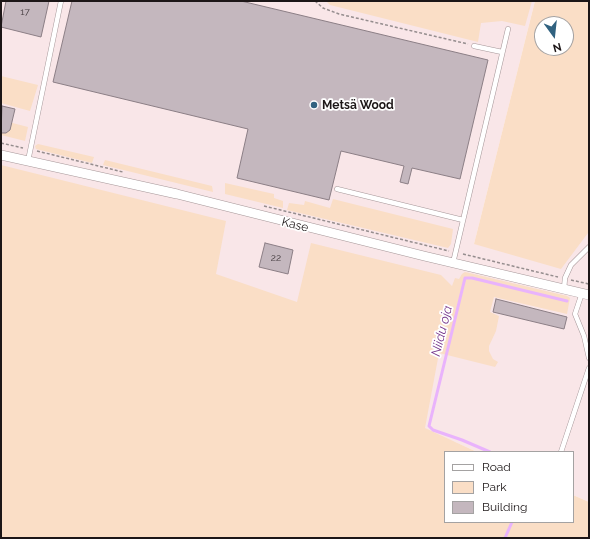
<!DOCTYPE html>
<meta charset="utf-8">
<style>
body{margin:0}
#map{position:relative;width:590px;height:539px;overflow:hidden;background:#fef4f5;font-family:Raleway,sans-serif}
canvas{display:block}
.frame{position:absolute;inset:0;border:2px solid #1c1617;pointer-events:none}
.legend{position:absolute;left:444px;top:451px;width:130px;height:72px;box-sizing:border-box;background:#fff;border:1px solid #a4a2a2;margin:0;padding:5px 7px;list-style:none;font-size:12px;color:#1c1617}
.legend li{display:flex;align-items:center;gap:8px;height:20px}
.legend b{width:20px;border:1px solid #a4a2a2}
.north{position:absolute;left:534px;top:16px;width:40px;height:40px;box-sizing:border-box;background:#fff;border:1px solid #a4a2a2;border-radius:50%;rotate:165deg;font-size:11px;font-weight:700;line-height:16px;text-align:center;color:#1c1617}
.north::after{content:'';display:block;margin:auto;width:14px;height:18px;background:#316280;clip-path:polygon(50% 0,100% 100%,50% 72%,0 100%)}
</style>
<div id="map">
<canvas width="590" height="539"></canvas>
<div class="frame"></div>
<ul class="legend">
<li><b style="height:5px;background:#fff"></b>Road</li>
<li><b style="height:11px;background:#fadec6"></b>Park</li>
<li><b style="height:11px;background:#c4b7be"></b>Building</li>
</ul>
<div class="north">N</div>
</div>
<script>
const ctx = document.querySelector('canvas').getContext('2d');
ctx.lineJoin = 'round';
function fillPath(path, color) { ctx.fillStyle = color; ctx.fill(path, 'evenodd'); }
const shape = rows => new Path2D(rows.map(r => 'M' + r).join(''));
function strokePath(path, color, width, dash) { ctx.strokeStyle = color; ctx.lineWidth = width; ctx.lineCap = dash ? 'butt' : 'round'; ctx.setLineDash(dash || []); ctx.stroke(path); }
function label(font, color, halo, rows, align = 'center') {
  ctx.font = font + ' Raleway,sans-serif'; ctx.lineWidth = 3.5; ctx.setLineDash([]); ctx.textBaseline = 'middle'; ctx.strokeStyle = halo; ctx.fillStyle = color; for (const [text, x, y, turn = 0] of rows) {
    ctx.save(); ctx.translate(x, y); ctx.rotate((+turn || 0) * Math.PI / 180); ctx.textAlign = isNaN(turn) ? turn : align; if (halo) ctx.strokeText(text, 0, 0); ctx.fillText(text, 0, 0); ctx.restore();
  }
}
fillPath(shape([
 [1,1,535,1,474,244,588,233,589,229,589,502,573,495,573,452,477,452,1,238]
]), '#f9e6e8');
fillPath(shape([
 [326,1,532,1,525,26,502,21,481,23,478,42,330,5],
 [535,1,589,1,589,229,588,233,561,269,474,244],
 [542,24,566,24,566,48,542,48],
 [1,76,38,85,30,111,1,103],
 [1,120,28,127,25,141,1,135],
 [38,144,94,157,92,163,36,149,35,146],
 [105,160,212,186,213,192,103,165],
 [1,165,226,221,216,274,297,302,311,243,441,275,452,286,455,278,459,279,462,274,465,272,567,296,570,298,567,314,494,297,490,312,499,316,496,331,489,346,489,351,493,359,498,362,495,367,439,353,425,428,477,452,445,452,445,522,573,522,573,495,589,502,589,538,1,538],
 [225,183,274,194,274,198,283,201,283,208,225,194],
 [333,199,453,229,451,244,448,248,287,210,289,203,304,205,305,201,330,208]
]), '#fadec6');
strokePath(shape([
 [490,452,462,440,433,430,429,426,465,278,472,278,567,301],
 [505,538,512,522]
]), '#e9b3fc', 3);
const building = shape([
 [6,1,49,1,41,37,1,27,6,1],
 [72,1,241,1,488,60,460,179,412,168,408,184,400,182,404,166,341,151,329,200,237,178,248,129,53,82,72,1],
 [2,106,15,109,10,130,6,133,1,133,2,106],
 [265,243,293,250,288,274,259,267,265,243],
 [496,299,567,317,564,329,493,312,496,299]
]);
fillPath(building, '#c4b7be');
strokePath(building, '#8c7f86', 1);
const service = shape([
 [474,46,502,52],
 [28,161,61,1],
 [337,189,463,220],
 [453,263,508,29],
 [564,289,565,278,571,265,589,247],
 [582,293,575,314,584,336,589,358],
 [561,452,589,368]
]);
const minor = shape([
 [1,155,177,194,424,256,589,295]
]);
strokePath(service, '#a69799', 5.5);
strokePath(minor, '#a69799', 10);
strokePath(shape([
 [315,1,323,8,339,14,468,44],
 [1,143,23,148],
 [37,151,123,172],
 [264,206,449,251],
 [463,254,558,277],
 [571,280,589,284]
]), '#958d8e', 1.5, [3, 2]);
strokePath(service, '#fff', 4.5);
strokePath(minor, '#fff', 9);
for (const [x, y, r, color] of [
 [314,105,4,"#316280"]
]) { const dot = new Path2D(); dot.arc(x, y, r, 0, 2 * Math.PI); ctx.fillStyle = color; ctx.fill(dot); strokePath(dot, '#fff', 1.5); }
label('10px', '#463e41', null, [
 ["17",25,12],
 ["22",276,258]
]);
label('bold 12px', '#1c1617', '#fff', [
 ["Metsä Wood",322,105]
], 'left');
label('12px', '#1c1617', '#fff', [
 ["Kase",295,225,14]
]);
label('italic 13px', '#77378c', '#fff', [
 ["Niidu oja",442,331,-76]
]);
</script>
